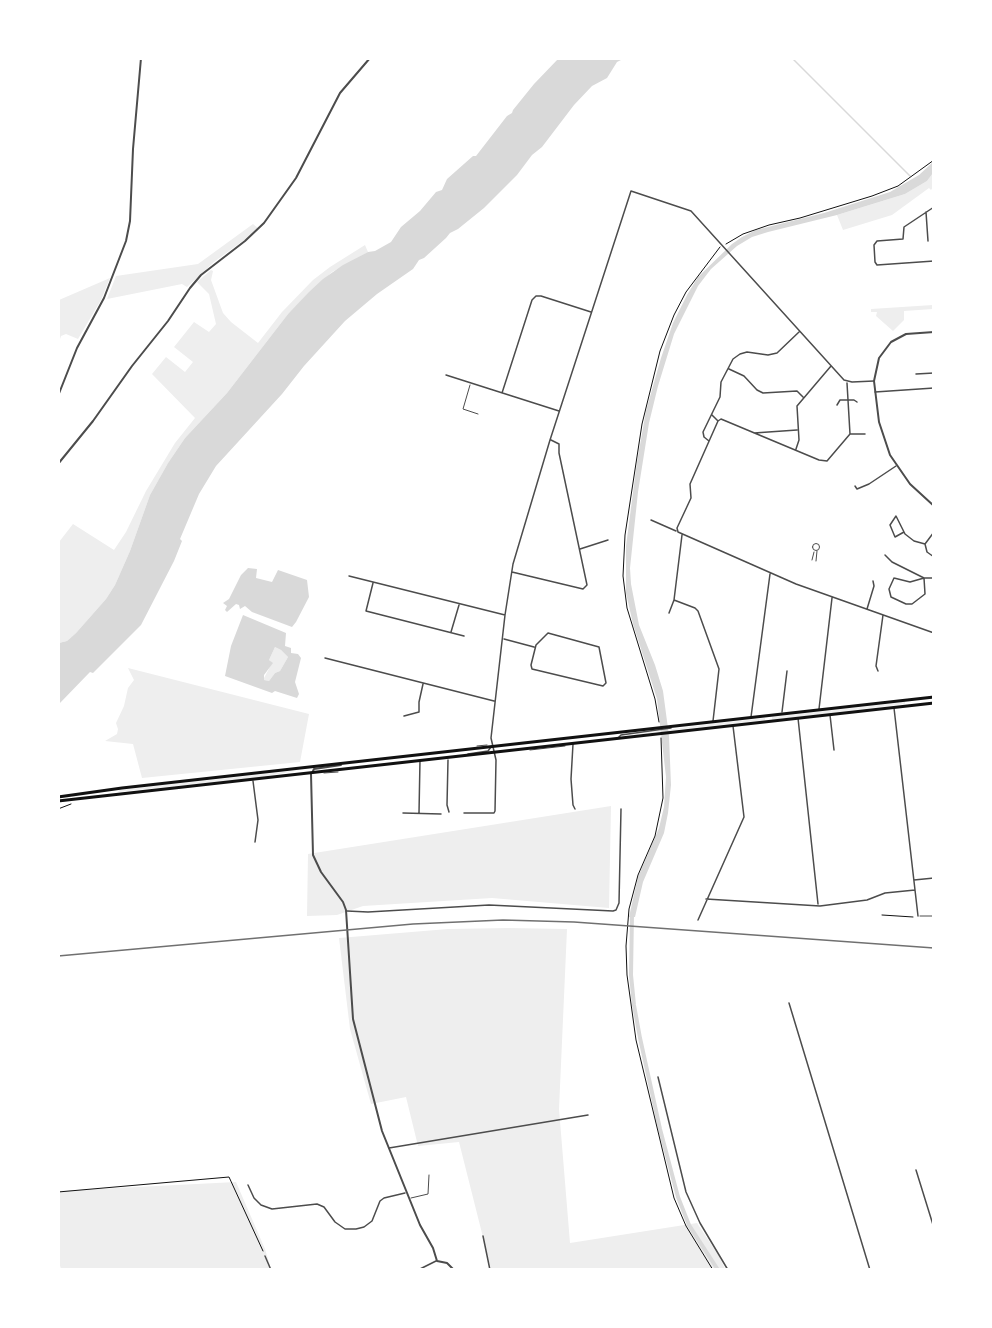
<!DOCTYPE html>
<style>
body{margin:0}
#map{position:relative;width:992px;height:1328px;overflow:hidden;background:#fff;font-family:Merriweather,serif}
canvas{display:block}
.frame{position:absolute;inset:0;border:60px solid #fff;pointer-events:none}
</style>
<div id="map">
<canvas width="992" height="1328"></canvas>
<div class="frame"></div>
</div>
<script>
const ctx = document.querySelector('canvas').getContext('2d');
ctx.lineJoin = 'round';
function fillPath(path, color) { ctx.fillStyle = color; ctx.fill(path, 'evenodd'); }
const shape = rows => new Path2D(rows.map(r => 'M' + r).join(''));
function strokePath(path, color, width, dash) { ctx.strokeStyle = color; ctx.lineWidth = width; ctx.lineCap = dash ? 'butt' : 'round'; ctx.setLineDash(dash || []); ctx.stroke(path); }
fillPath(shape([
 [933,173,933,187,931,190,929,188,892,215,843,230,837,215,905,194,927,181],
 [253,224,259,229,245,241,244,240,214,262,187,287,182,284,107,299,116,276,198,264],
 [365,245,368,252,332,272,288,314,227,393,185,438,168,463,150,495,130,551,115,585,106,599,76,633,67,641,59,643,59,542,73,524,114,550,126,532,146,491,175,443,195,418,152,374,166,357,185,372,193,362,174,347,194,322,209,332,216,324,209,294,197,282,211,270,213,271,211,280,223,313,231,322,258,343,282,312,313,280,330,267],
 [110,278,101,300,78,339,66,334,61,336,59,342,59,300],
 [933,305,933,309,904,311,904,320,893,331,876,316,877,312,871,312,871,309],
 [275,647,281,650,288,657,280,671,275,673,269,681,263,680,272,663,269,660],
 [128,668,309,714,300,762,142,778,133,744,105,741,117,734,118,729,116,723,124,706,128,688,134,680],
 [905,702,905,704,772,720,772,717],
 [765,718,765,720,622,736,710,724],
 [301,770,256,778,118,792,119,790],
 [611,806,609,908,492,898,363,906,337,915,307,916,308,854],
 [508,928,567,929,559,1109,570,1243,697,1223,719,1256,725,1269,491,1269,459,1142,418,1146,406,1097,371,1104,350,1029,339,938,448,929],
 [236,1182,265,1249,271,1269,61,1269,58,1259,58,1191]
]), '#eee');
fillPath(shape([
 [558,59,623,59,617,62,607,78,592,86,574,105,542,147,532,155,517,175,484,208,458,229,450,233,446,238,424,258,419,260,413,269,377,294,345,321,304,366,282,394,216,466,199,494,180,539,182,541,174,561,141,625,93,673,90,672,59,704,59,643,67,641,76,633,106,599,115,585,130,551,150,495,168,463,185,438,227,393,288,314,309,292,323,279,343,265,368,252,375,251,391,242,401,227,420,211,436,192,442,190,447,179,473,156,476,156,507,116,512,113,513,110,534,84],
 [933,162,933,173,927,181,905,194,837,215,768,232,752,237,737,246,711,269,698,286,674,334,658,386,649,423,638,492,630,568,631,584,639,625,655,665,663,691,669,736,671,785,668,813,664,833,643,882,635,917,629,917,638,877,659,828,664,807,666,777,657,699,633,624,626,593,626,546,637,462,646,411,661,358,673,323,687,295,698,277,732,244,742,237,756,230,824,213,890,192,919,175],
 [248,568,257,569,256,578,272,582,278,570,307,580,309,597,296,622,292,627,252,612,245,606,240,609,239,605,236,604,227,612,225,610,227,606,223,603,229,599,241,575],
 [243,615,286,633,285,646,291,648,291,653,298,654,301,658,295,682,299,694,297,698,275,691,272,693,225,676,231,646],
 [275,647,281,650,288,657,280,671,275,673,269,681,264,680,264,675,273,663,269,660]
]), '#d9d9d9');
strokePath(shape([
 [792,58,910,176]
]), '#d9d9d9', 1.5);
strokePath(shape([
 [632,914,631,975,634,1005,640,1038,660,1129,678,1197,689,1225,718,1270]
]), '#d9d9d9', 4);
strokePath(shape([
 [726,244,743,234,769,225,800,218,872,196,898,186,934,160],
 [659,722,655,699,627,608,623,576,625,535,642,424,660,351,674,315,686,292,720,247],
 [661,738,663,798,655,836,638,875,629,909,626,946,627,975,636,1040,674,1198,686,1226,713,1270],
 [58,809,71,804],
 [882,915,913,917],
 [58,1192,229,1177,263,1251]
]), '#111', 1);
strokePath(shape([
 [470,385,463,409,478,414],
 '812.5 547a3.5 3.5 0 1 1 7 0a3.5 3.5 0 1 1-7 0Z',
 [812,560,814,552],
 [816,561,817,551],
 [477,746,487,745],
 [530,750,565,746],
 [324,773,338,772],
 [920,916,934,916],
 [411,1198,428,1194,429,1175]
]), '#4c4c4c', 1);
strokePath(shape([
 [934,207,904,227,903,239,877,241,874,245,875,262,877,265,934,261],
 [926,212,928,241],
 [729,369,744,376,757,390,763,393,797,391,803,397],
 [916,374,934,373],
 [446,375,559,411],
 [875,392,934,388],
 [502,393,532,300,536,296,541,296,591,312],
 [837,405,840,400,854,400,857,402],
 [712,415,718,421,721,419,819,460,827,461,850,434,847,383],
 [718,421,690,484,691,498,677,528,678,532,796,584,934,633],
 [754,433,797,430],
 [851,434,865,434],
 [709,441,704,437,703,432,720,397,721,382,733,359,740,354,747,352,768,355,777,353,799,332],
 [796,449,799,440,797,406,831,366],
 [855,486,857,489,869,484,896,466],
 [651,520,676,531],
 [904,532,895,537,890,525,896,516,905,534,914,541,925,544],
 [934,532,925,544,927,552,934,557],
 [580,549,608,540],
 [885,555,892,562,924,578,934,578],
 [512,572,583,589,587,585,559,453,559,444,551,440],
 [349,576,505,615],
 [894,578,910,582,924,578,925,594,912,604,906,604,891,597,889,589,894,578],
 [373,583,366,611,464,636],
 [674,600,695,608,698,611,719,669,713,721],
 [867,609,874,586,873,581],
 [669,613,674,600,682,535],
 [451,632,459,605],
 [548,633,599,647,606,683,603,686,532,669,531,665,536,645,548,633],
 [504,639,534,647],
 [325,658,494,701],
 [878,671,876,666,883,615],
 [894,708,918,916],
 [819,709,832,598],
 [782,712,787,671],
 [830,715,834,750],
 [404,716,419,712,419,702,423,684],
 [751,717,770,574],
 [798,718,818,904],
 [618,738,621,735,671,728],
 [573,744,571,779,573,805,575,809],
 [468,754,488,751,491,747],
 [448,760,447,805,449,812],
 [253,781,258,820,255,842],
 [403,813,441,814],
 [419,813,420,760],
 [464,813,494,813,495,811,496,760,491,738,505,615,513,564,550,440,631,191,691,211,844,380,852,382,874,381],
 [914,880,934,878],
 [706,899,820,906,867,900,885,893,915,890],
 [347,911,368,912,489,905,613,911,616,910,619,903,621,809],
 [698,920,744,817,733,726],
 [789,1003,870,1270],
 [658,1077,686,1192,700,1223,728,1270],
 [389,1148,588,1115],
 [916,1170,934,1228],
 [248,1185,254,1198,261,1205,272,1209,317,1204,324,1207,335,1222,345,1229,356,1229,364,1227,372,1221,380,1201,384,1198,405,1193],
 [483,1236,490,1270],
 [265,1256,271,1270],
 [418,1270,436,1261]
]), '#4c4c4c', 1.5);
strokePath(shape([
 [934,332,906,334,891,342,879,358,874,381,879,422,890,455,910,484,934,506],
 [58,396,77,348,104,298,126,241,130,221,133,149,141,58],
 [58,464,93,421,132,366,168,321,190,288,201,275,245,241,264,223,296,178,340,93,370,58],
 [313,771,314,769,341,765],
 [311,774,313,855,321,872,343,902,346,910,353,1019,382,1131,420,1225,433,1248,437,1261,447,1263,454,1270]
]), '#4c4c4c', 2);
strokePath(shape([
 [58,797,122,788,934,697],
 [58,801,934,703]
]), '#111', 3);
strokePath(shape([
 [58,956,413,924,503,920,574,922,934,948]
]), '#707070', 1.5);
</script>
